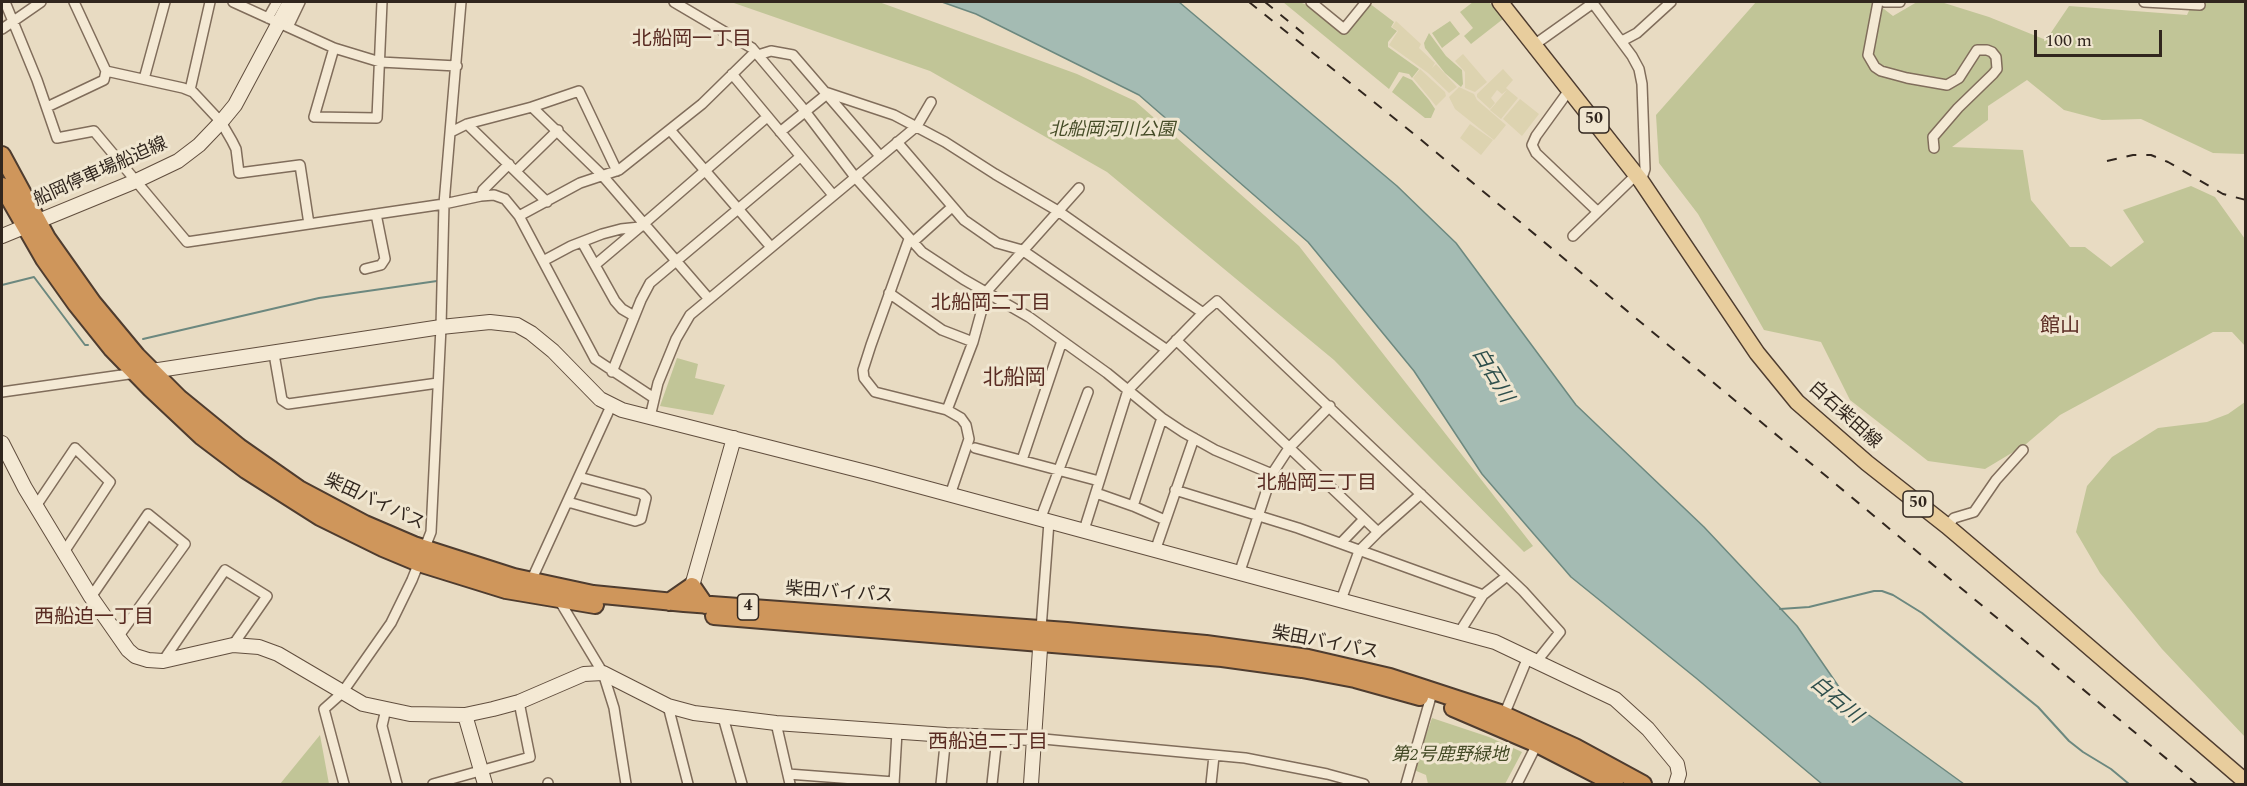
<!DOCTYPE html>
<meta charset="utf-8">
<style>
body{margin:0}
#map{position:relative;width:2247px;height:786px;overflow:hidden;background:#e8dbc2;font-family:Spectral,serif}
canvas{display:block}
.frame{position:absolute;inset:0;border:3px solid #31261e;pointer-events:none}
.scale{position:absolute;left:2034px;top:30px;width:128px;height:27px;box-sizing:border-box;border:3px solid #31261e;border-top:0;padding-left:8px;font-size:18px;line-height:21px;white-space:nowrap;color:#31261e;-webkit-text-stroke:4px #f0e6d0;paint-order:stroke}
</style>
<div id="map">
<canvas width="2247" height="786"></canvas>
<div class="frame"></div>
<div class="scale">100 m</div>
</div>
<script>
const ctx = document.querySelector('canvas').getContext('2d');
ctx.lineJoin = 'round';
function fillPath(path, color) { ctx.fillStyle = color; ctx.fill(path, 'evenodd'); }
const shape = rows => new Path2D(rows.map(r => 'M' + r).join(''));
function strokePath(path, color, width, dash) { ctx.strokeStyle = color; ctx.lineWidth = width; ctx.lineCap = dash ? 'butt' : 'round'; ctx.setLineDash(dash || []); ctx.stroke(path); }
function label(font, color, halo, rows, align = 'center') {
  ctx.font = font + ' Spectral,"Noto Sans JP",serif'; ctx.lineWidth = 6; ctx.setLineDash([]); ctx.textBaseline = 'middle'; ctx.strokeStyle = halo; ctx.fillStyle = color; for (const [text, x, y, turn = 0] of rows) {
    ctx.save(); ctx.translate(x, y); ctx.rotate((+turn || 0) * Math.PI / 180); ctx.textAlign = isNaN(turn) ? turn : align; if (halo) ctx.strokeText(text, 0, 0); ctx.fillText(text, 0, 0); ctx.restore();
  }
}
fillPath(shape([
 [1396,21,1421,44,1419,48,1435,63,1432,68,1436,64,1457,87,1449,93,1428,73,1389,45,1398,31,1392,27],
 [1463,54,1487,82,1475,92,1465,88,1465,72,1455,61],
 [1420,69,1445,92,1446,96,1436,106,1413,78],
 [1503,69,1513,80,1506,88,1518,98,1501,119,1490,110,1507,90,1502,94,1497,90,1491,98,1495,103,1490,109,1477,97,1477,94],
 [1459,87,1474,94,1477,100,1506,125,1494,140,1455,109,1449,97],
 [1520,99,1539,114,1522,136,1503,119],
 [1470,124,1493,140,1481,155,1460,138]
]), '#ddd3b0');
fillPath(shape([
 [731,2,879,2,1077,74,1135,101,1299,246,1533,546,1524,552,1334,360,1107,172,930,71],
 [1283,2,1299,2,1310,6,1346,33,1369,3,1394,22,1391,27,1397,31,1388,42,1388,47,1419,69,1412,78,1409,74,1399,72,1389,89],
 [1473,2,1489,2,1503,19,1471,44,1464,36,1473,28,1460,12],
 [1756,2,1875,2,1893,16,1917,2,1941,2,1989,17,2046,40,2069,6,2187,15,2193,2,2245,2,2245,154,2213,153,2141,119,2102,120,2064,110,2027,80,1988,106,1988,120,1952,147,2023,150,2031,200,2070,247,2085,247,2111,267,2144,242,2123,210,2191,186,2215,197,2245,239,2245,346,2232,332,2213,332,2060,415,2025,445,1985,469,1928,461,1850,400,1821,342,1764,330,1698,214,1659,163,1656,115],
 [1450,21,1460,34,1442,48,1432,33],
 [1429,33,1446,56,1462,70,1463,84,1461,87,1445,73,1425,48,1424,43],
 [1403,76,1412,80,1429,100,1435,109,1431,118,1425,118,1392,92],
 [677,358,698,364,695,378,725,385,713,415,660,406],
 [2245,402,2245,737,2162,649,2100,573,2076,532,2087,486,2112,457,2158,428,2207,422,2228,414],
 [1432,718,1489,737,1522,752,1505,784,1428,784,1426,775,1414,770],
 [320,735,329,784,280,784]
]), '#c1c597');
const water = shape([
 [942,2,1179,2,1397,186,1456,243,1576,405,1704,527,1797,626,1848,700,1964,784,1822,784,1696,678,1571,577,1482,474,1414,371,1308,242,1139,95,976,14,942,2]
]);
fillPath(water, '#a4bbb3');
strokePath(water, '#6c887f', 1.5);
strokePath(shape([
 [2,285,34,277,85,345,88,345],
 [143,339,319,298,437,281],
 [1780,609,1809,607,1874,591,1882,591,1893,595,1922,613,2038,707,2069,741,2083,752,2111,769,2129,784]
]), '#6c887f', 2);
const street = shape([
 [5,2,37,80,57,138,94,131,187,242,444,204,481,196,494,195,505,199,519,216,595,359,654,398],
 [74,2,106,71,183,88,193,92,221,122,232,141,236,149,239,173,300,165,309,224],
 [233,2,334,48,380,62,457,66],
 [674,2,752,48,801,106,855,177,922,252,963,279,1029,317,1107,373,1162,418,1183,432,1215,450,1272,474],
 [1311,2,1344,29,1366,2],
 [1592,2,1632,56,1639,69,1642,84,1645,169,1641,181],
 [1878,2,1868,55,1875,67,1881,71,1907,78,1947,85,1959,78,1977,50,1987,50,1992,52,1996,57,1997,69,1993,74,1958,108,1933,137,1934,148],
 [1885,2,1900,2],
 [2144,2,2200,5],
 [268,18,277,2],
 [288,27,300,2],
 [2,29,41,2],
 [1622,41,1637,33,1671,2],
 [1534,45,1593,3],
 [334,48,314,117,377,118,382,2],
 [758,55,771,51,793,55,880,156],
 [732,74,833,195],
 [144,79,165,2],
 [1570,89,1536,136,1532,145,1536,153,1597,211],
 [190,90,210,2],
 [825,92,894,115,945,142,995,174,1058,211,1203,313,1128,390,1084,530],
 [47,107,104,80,106,71],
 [532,107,579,91,617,171],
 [467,124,547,202],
 [670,130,771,247],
 [451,132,467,124,532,107,602,175,709,299],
 [780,132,827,94],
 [897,142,964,220,997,243,1022,250,1167,350],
 [516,171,558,130],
 [481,196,483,190,509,164],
 [519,216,580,183,619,170,702,104,755,52],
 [1573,236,1636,175],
 [909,239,871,345,863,370,864,378,875,392,947,410,961,418,966,425,969,439,950,495],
 [582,242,615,301,622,309,634,316],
 [913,242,952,207],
 [543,261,571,246,602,234,621,229,640,227,767,117],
 [595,265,640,227],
 [365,269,381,265,385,259,376,214],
 [889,293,942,330,973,342],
 [1203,313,1217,301,1523,591,1560,632,1537,661],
 [1176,340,1378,532],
 [274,354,282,400,288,404,438,383],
 [612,372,641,300,650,283,800,157],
 [2,392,136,373],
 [947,410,973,342,987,291,1079,188],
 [650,417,658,383,676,339,690,315,917,126,931,102],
 [975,448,1099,481],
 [1022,460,1062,341],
 [1175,490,1298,528,1483,595,1459,633],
 [1096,493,1133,506,1165,520],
 [568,502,635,521,641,519,646,498,642,494,579,477],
 [36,506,75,448,110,482,64,552],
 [1133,506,1162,418],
 [1040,520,1088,392],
 [1947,526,1954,518,1974,512,1996,480,2023,450],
 [1341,543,1364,519],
 [1155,551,1194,438],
 [1239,574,1272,474,1289,448,1330,406],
 [531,581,611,406],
 [1483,595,1507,576],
 [91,597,148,514,185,544,118,637],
 [559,600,603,673,614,708,626,784],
 [1341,600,1359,551,1378,532,1421,494],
 [1041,629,1049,522],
 [163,661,225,570,267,596,233,645],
 [668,706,688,784],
 [386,709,382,726,397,784],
 [1504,715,1528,657],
 [723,717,742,784],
 [776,723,790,784],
 [1033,738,1245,758,1327,774,1364,784],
 [788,774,894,782],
 [548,783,548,784],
 [344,784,324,709,342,693,391,623,412,580,431,532,441,327,444,204,461,2],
 [433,784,530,757,519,702],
 [894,784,897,732],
 [941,784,946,735],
 [992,784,997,738],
 [1211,784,1214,756],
 [1406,784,1430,700],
 [1517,784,1537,744]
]);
const secondary = shape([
 [2,236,136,181,178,161,199,145,221,122,235,105,290,2],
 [152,371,441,327,490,322,517,325,531,333,553,351,600,399,622,410,874,474,1495,642,1615,699,1648,729,1677,764,1679,774,1676,784],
 [2,443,25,488,91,597,128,650,135,656,148,660,163,661,233,645,259,647,278,654,363,704,410,714,465,715,493,709,519,702,584,674,603,673,668,706,694,713,776,723,946,735,1033,738],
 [692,586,734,438],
 [465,715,485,784],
 [1031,784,1041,634]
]);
const primary = shape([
 [1500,2,1641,181,1757,353,1797,402,1867,463,1947,526,2053,616,2246,782]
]);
const highway = shape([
 [2,155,47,238,93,303,137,356,179,398,239,447,299,489,365,524,414,545,514,577,593,594,684,603,1067,631,1206,644,1308,658,1390,677,1500,713,1575,747,1643,784],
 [2,186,44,259,76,304,112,349,151,389,201,436,246,470,320,517,383,548,419,563,506,590,595,605],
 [669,602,692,586,705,605],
 [714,616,1222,658,1302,669,1355,679,1420,697],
 [1453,708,1537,744,1615,784]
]);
strokePath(street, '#806d5b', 12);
strokePath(secondary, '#614e3e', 16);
strokePath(primary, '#4e3c2f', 18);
strokePath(highway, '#4e3c2f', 20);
strokePath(street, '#f4e9d4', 9);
strokePath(secondary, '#f4e9d4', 14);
strokePath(primary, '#e8cd9d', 15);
strokePath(highway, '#cf965b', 16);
strokePath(shape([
 [1249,2,1414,134,2197,784],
 [1265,2,1304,34],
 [2107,161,2133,155,2151,155,2168,162,2223,194,2246,200]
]), '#31261e', 2, [10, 10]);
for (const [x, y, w] of [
 [1594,120,30],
 [1918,504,30],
 [748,607,21]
]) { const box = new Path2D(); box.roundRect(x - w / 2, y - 13, w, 26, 4.5); ctx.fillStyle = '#f0e6d0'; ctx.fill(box); strokePath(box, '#31261e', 1.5); }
label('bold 16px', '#31261e', null, [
 ["50",1594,120],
 ["50",1918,504],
 ["4",748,607]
]);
label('italic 18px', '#444b26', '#f0e6d0', [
 ["北船岡河川公園",1112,131],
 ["第2号鹿野緑地",1450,756]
]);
label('18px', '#31261e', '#f0e6d0', [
 ["船岡停車場船迫線",101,173,-24],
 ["白石柴田線",1844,416,42],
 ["柴田バイパス",374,503,25],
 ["柴田バイパス",839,594,4],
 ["柴田バイパス",1325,644,11]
]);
label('20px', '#592b22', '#f0e6d0', [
 ["北船岡一丁目",692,41],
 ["北船岡二丁目",991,305],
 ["館山",2060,328],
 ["北船岡三丁目",1317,485],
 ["西船迫一丁目",94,619],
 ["西船迫二丁目",988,744]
]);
label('italic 20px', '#2e4f4c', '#f0e6d0', [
 ["白石川",1491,376,59],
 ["白石川",1835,701,40]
]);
label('21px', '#592b22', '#f0e6d0', [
 ["北船岡",1014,380]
]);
</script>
